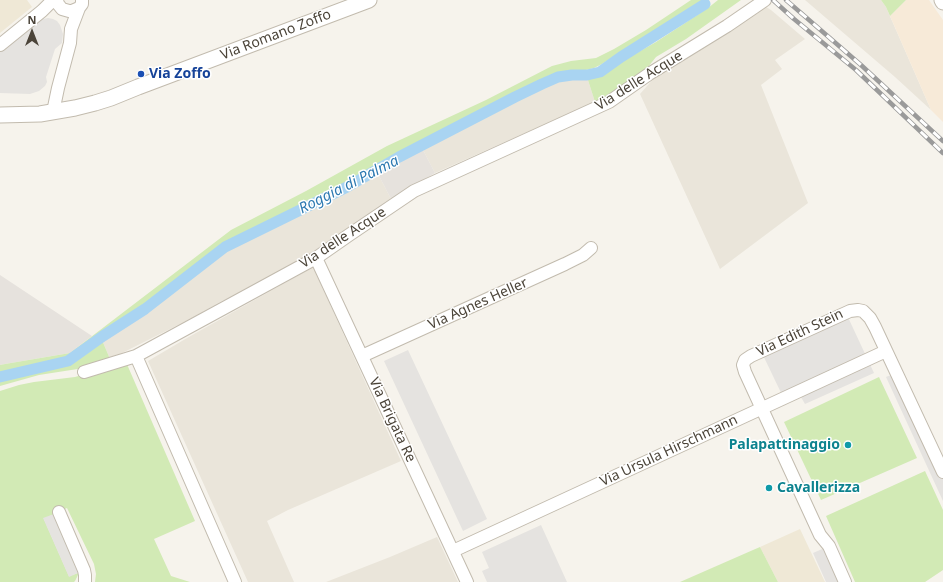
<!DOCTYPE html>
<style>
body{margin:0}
#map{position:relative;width:943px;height:582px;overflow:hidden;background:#f6f3ec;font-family:"Noto Sans",sans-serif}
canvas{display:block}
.north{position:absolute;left:12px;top:12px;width:40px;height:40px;-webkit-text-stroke:3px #fff;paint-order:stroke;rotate:0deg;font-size:11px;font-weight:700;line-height:16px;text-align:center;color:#4b4439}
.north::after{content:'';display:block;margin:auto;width:14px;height:18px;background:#4b4439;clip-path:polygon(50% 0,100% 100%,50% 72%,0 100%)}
</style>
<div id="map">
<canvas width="943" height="582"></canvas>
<div class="north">N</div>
</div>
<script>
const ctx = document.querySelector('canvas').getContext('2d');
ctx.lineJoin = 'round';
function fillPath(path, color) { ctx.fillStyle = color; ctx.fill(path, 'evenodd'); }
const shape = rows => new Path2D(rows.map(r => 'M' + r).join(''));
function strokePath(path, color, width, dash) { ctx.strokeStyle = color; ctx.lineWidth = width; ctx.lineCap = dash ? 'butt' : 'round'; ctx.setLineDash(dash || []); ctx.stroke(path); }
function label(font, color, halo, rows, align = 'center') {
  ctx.font = font + ' "Noto Sans",sans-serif'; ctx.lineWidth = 3; ctx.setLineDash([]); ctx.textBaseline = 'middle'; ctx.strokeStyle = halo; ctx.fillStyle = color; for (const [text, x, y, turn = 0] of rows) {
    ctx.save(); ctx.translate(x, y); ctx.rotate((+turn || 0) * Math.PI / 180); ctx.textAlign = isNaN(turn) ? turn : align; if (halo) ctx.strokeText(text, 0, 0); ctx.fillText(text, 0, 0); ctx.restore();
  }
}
fillPath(shape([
 [805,0,881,0,886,7,931,110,895,77],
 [763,5,771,10,805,39,775,60,782,69,761,85,808,203,720,269,640,94,655,77,699,51],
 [587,77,595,102,435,173,422,148,561,79],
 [377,172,391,199,298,262,249,288,220,302,194,317,110,359,102,340,174,290,229,247],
 [313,267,401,461,288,510,267,521,294,582,248,582,148,361,187,338],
 [437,537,458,582,326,582,390,557]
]), '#eae5da');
fillPath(shape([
 [906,0,929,0,943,20,943,122,931,110,890,16]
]), '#f7ead8');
fillPath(shape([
 [422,148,435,173,391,199,377,172],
 [0,275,92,336,70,353,5,364,0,365]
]), '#e6e2dd');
fillPath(shape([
 [0,0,27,0,32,7,0,33],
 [800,529,825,582,778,582,760,547]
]), '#efe8d6');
fillPath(shape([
 [691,0,703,0,602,64,594,68,586,70,572,70,561,73,550,75,542,79,341,185,227,242,171,286,69,358,0,374,0,365,5,364,70,353,231,230,306,191,387,146,486,100,552,66,571,61,596,58,614,49,646,30],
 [718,0,741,0,686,39,656,57,648,67,614,93,595,102,587,77,603,75,628,58,656,42,708,8],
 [881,0,906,0,890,16,886,7],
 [102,340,110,359,84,368,39,375,0,386,0,380,25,373,61,367,70,363],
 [126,362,195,521,154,539,171,576,190,582,95,582,96,574,94,564,67,508,44,519,69,576,78,573,78,575,75,581,74,582,0,582,0,391,19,385,34,382,75,377],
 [879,377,917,458,821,500,784,422],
 [925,471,943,510,943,570,925,582,855,582,826,516],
 [760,547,778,582,680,582,753,550]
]), '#d2eab5');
fillPath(shape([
 [48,18,53,19,57,21,60,25,63,34,62,43,55,49,46,77,47,82,45,86,39,91,30,94,0,93,0,52,36,22,43,19],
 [846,313,874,373,805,404,798,392,784,399,761,351],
 [408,350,487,519,463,531,384,361],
 [896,373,943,472,943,501,886,377],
 [54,514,80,572,69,577,43,518],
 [541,525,567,582,487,582,482,571,489,568,482,552],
 [829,546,845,582,826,582,813,553]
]), '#e5e3e0');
strokePath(shape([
 [0,377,68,361,103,336,145,309,225,247,347,187,399,157,515,97,542,84,558,77,572,75,587,75,600,72,621,57,705,4]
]), '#a9d4f2', 11);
const minor = shape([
 [57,0,58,4,62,9,69,11,72,11,79,8,82,4,82,0],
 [0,45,42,11,53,0],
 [53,112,58,88,70,43,71,29,79,8],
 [316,258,467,582],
 [362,356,565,264,583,255,591,248],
 [84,372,136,356],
 [59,512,84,570,85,575,85,582],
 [453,551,886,351],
 [235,582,136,356,316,258,349,235,414,191,609,102,649,74,727,26,765,0],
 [845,582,829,546,820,535,745,372,743,365,745,360,751,356,850,311,858,310,863,311,870,318,875,327,943,472]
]);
const tertiary = shape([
 [942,0,943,2],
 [0,115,40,114,75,108,95,103,111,98,138,87,369,0]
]);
strokePath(minor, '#c2bbae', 14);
strokePath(tertiary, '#c2bbae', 17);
strokePath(minor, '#fff', 12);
strokePath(tertiary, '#fff', 15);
const rail = shape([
 [773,0,794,19,856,70,943,153],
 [786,0,861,65,943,141]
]);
strokePath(rail, '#9a9a9a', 4.5);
strokePath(rail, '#fff', 3, [9]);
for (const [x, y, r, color] of [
 [141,74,4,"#1a4fb4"],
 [848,445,4,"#0f9aa8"],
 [769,488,4,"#0f9aa8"]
]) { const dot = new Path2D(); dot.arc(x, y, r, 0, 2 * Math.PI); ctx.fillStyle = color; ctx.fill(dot); strokePath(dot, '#fff', 1.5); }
label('14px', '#4b4439', '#fff', [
 ["Via Romano Zoffo",276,35,-21],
 ["Via delle Acque",639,81,-32],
 ["Via delle Acque",343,238,-33],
 ["Via Agnes Heller",478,304,-24],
 ["Via Edith Stein",800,333,-25],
 ["Via Brigata Re",392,420,65],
 ["Via Ursula Hirschmann",669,451,-25]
]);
label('bold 14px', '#164399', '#fff', [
 ["Via Zoffo",149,74]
], 'left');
label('bold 14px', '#0d838f', '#fff', [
 ["Palapattinaggio",840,445],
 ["Cavallerizza",777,488,"left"]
], 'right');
label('italic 15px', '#2e7ab2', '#fff', [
 ["Roggia di Palma",349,185,-27]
]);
</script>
